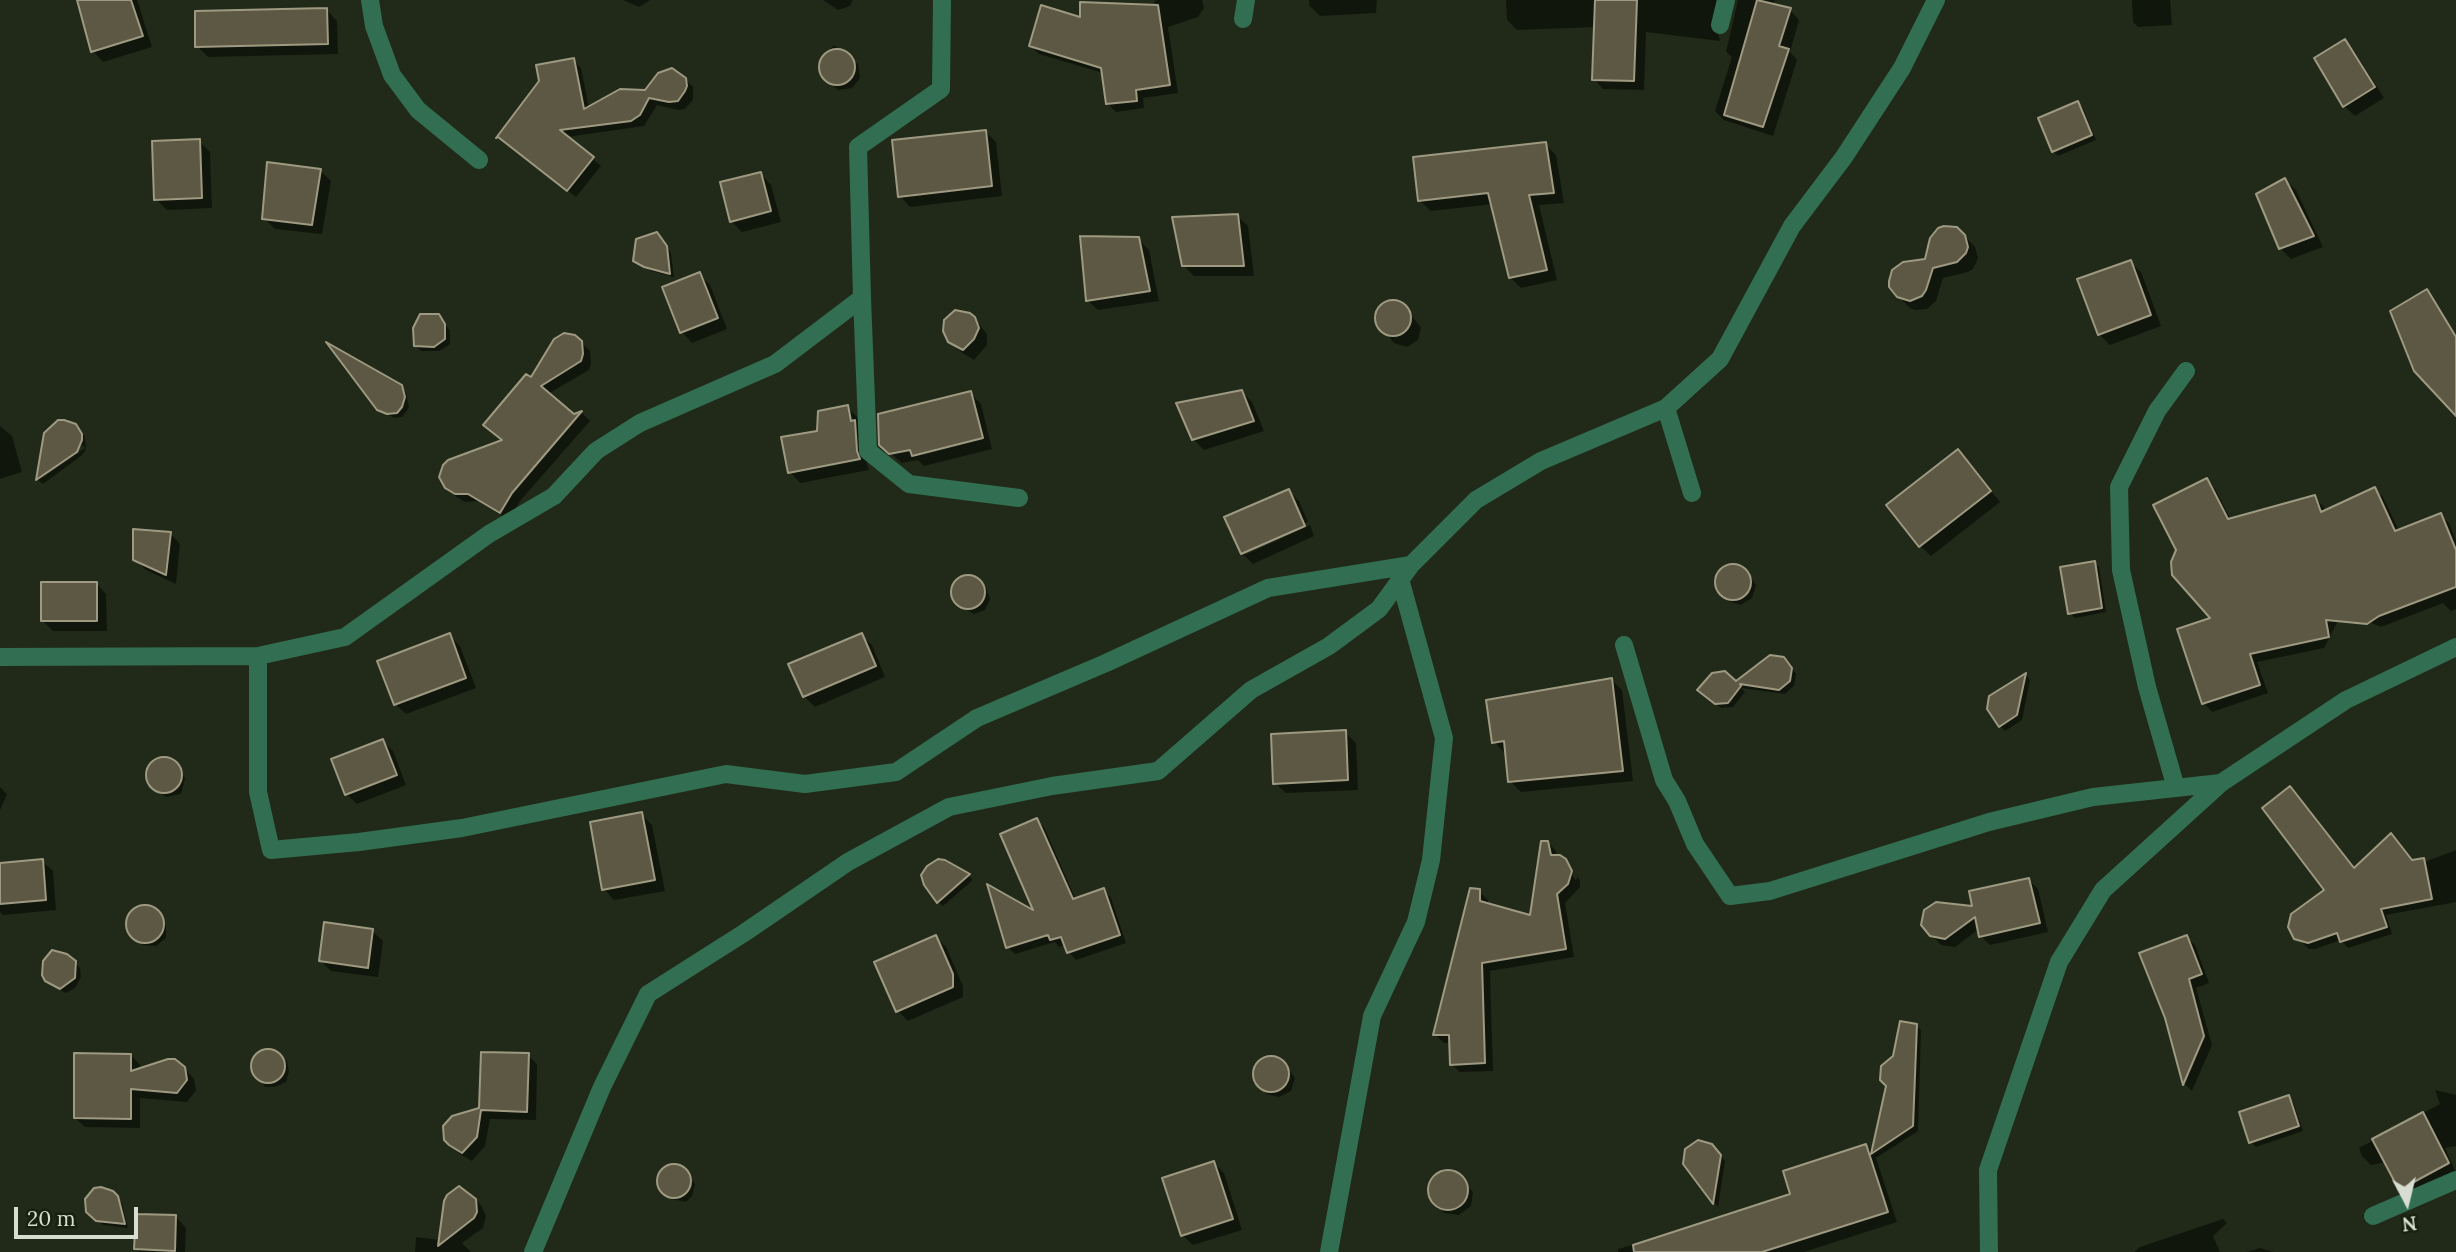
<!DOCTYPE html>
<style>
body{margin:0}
#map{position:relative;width:2456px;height:1252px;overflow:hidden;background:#212a18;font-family:Lora,serif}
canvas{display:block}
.north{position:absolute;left:2372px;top:1168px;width:70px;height:70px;-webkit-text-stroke:5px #18200e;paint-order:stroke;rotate:173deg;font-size:19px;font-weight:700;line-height:28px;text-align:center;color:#d8ddd2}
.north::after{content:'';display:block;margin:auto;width:24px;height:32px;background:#d8ddd2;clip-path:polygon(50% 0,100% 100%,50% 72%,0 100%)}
.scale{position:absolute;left:14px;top:1207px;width:124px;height:32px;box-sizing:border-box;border:4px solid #d8ddd2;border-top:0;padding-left:9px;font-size:21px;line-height:24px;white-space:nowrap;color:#d8ddd2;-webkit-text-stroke:5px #18200e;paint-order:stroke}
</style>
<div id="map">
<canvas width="2456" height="1252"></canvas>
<div class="north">N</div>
<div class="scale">20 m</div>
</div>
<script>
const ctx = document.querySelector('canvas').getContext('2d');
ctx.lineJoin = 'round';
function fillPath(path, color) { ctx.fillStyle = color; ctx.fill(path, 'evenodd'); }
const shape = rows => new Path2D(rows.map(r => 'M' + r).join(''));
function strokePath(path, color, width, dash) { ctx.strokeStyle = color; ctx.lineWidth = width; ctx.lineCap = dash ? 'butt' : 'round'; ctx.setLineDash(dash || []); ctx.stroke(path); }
fillPath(shape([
 [79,0,137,0,152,47,103,62,93,51],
 [623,0,650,0,639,7],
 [823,0,853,0,850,6,838,10],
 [1156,0,1202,0,1204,8,1198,17,1168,27,1178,93,1143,98,1144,108,1116,112,1108,104,1103,73,1039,54,1031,46,1081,19,1152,6],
 [1309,0,1377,0,1376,13,1320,16,1309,5],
 [1506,0,1731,0,1718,33,1720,41,1646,32,1644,90,1603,89,1594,79,1596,27,1517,30,1507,20],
 [1738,0,1775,0,1773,5,1790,10,1799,20,1790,52,1797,60,1773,136,1724,120,1715,111,1732,57,1726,52],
 [2132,0,2170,0,2172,25,2138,27,2133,22],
 [327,10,337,21,338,54,208,57,197,46],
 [2345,41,2355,52,2384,98,2355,116,2344,106],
 [834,45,858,64,860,78,852,88,838,90,822,76,820,62],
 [573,60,581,68,589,108,685,79,693,87,693,100,685,109,678,110,657,105,644,126,567,137,601,166,576,197,498,137,541,82],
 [2078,103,2083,108,2096,140,2058,156,2053,151],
 [985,131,996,142,1002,196,910,207,900,196],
 [199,141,210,152,212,208,167,210,156,199],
 [1545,144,1556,155,1564,203,1539,205,1557,280,1521,288,1511,278,1493,204,1431,211,1420,201],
 [320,170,331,181,322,234,275,229,264,218],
 [761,174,771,185,781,222,742,232,731,221],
 [2285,180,2296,190,2323,247,2291,259,2280,248],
 [1237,216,1248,226,1254,276,1194,276,1183,265],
 [1961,232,1975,247,1978,258,1973,269,1968,272,1943,278,1936,301,1927,309,1915,310,1910,308,1898,296,1927,261],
 [662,239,671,253,674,277,651,271,635,260],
 [1138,239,1149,250,1159,301,1098,310,1087,300],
 [2130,262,2141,272,2161,326,2110,345,2099,334],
 [699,274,710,285,727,329,692,343,682,332],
 [2427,291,2433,298,2456,335,2456,413],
 [1390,302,1402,305,1421,327,1418,340,1407,347,1394,343,1376,321,1379,308],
 [439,316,450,331,450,344,439,351,421,351,416,346],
 [974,318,987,334,987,345,974,360,961,352,949,341],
 [581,342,590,351,591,363,589,370,548,394,574,416,582,413,590,421,520,501,509,520,478,501,465,502,455,496,446,487,504,442,531,380],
 [401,387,406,392,409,408,402,417,394,418,378,409],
 [1242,392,1252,402,1264,431,1204,450,1193,439],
 [970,393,981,404,992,449,924,466,918,460,902,463,881,445],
 [847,407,858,418,859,426,865,432,867,464,869,470,800,483,790,472,818,432],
 [75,425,84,435,86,446,85,451,81,456,43,484,38,480,46,433],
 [83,445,85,448,42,478,42,474],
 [0,426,12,436,22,472,0,479],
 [1958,451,2000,502,1931,556,1920,546],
 [2206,480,2215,489,2231,520,2314,497,2323,506,2325,511,2374,489,2383,497,2399,531,2440,515,2449,523,2456,541,2456,609,2451,611,2443,603,2381,627,2343,611,2324,648,2257,662,2268,693,2212,712,2204,703,2213,619],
 [1289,491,1299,501,1308,522,1245,551,1245,555,1310,525,1314,536,1253,564,1242,553],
 [170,533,180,544,176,584,146,570,135,559],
 [2094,562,2099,567,2106,612,2075,618,2070,613],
 [1730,565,1744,568,1756,585,1752,598,1741,605,1728,601,1716,584,1719,571],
 [970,576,986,587,990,599,985,610,974,614,956,603,952,592,957,580],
 [96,583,106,594,107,631,53,631,42,620],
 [449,635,460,646,476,688,406,714,395,704],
 [861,635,872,645,885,677,815,707,804,696],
 [1788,664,1796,674,1794,686,1785,694,1741,688,1745,692,1733,707,1721,708,1704,695],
 [2026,675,2030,680,2022,720,2005,731,2000,726,1991,697],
 [1611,679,1622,690,1633,781,1521,792,1510,781,1507,752,1505,753,1494,742],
 [1345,732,1356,743,1358,790,1286,793,1275,783],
 [382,741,393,751,406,785,357,804,346,794],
 [161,759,173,762,185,778,181,794,166,797,154,788,148,777,151,766],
 [0,787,7,794,0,810],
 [641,814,652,825,665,891,614,900,604,889],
 [1036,820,1044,827,1076,900,1104,890,1111,898,1126,943,1076,960,1069,952,1066,945,1059,947,1055,942,1015,954,1008,947,1037,914],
 [1548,842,1556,851,1557,857,1566,863,1575,880,1578,878,1573,868,1580,881,1580,887,1565,903,1574,957,1490,971,1493,1071,1460,1072,1451,1064,1451,1043,1444,1043,1435,1035,1479,891,1488,900,1488,905,1532,917],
 [2456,850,2456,902,2386,915,2392,934,2348,948,2341,940,2315,949,2309,949,2299,940,2327,890,2367,884],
 [42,861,53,871,56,910,3,915,0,912,0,864],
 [968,875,973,880,943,906,938,902],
 [2028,879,2038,889,2048,932,1990,945,1981,936,1979,929,1955,947,1941,945,1932,935,1975,908],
 [139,908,152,909,166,925,166,938,156,946,143,945,129,933,129,917],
 [372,931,383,941,378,977,331,971,321,961],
 [936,937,946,947,963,986,963,997,908,1021,898,1011],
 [2186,937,2195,945,2209,983,2196,988,2212,1045,2192,1091,2185,1084,2167,1018],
 [44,962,75,962,80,968,81,977,75,988,66,993,52,986,46,980,42,968],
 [1916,1025,1921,1030,1918,1131,1876,1158,1897,1222,1804,1252,1618,1252,1618,1249,1672,1234,1792,1195,1866,1146,1873,1153,1893,1057],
 [263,1051,272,1052,287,1061,289,1071,286,1082,275,1087,265,1087,251,1064],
 [131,1055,140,1065,140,1070,184,1068,194,1079,196,1090,187,1102,140,1098,140,1128,85,1127,75,1118],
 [528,1055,537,1064,536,1120,490,1119,485,1146,472,1161,460,1154,450,1144],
 [1269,1057,1282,1060,1295,1078,1291,1091,1279,1097,1266,1094,1254,1076,1258,1063],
 [2435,1090,2456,1095,2456,1146,2445,1148,2456,1173,2410,1198,2401,1189,2387,1162,2371,1165,2362,1156,2359,1148,2440,1104],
 [2288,1097,2293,1102,2303,1131,2256,1147,2251,1142],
 [1717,1151,1725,1161,1718,1207,1685,1163],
 [1214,1163,1224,1173,1242,1230,1193,1245,1182,1235],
 [668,1165,684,1169,695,1184,692,1196,686,1202,671,1199,659,1183,662,1172],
 [1443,1171,1458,1174,1473,1192,1471,1206,1459,1215,1444,1213,1429,1195,1431,1181],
 [107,1189,122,1203,128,1228,103,1225,88,1211],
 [471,1195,481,1205,486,1216,483,1228,462,1243,471,1252,415,1252,416,1237,440,1240],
 [176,1217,186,1228,185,1252,139,1252,136,1248],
 [2223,1219,2227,1223,2213,1236,2220,1252,2134,1252,2140,1247],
 [2260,1248,2273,1252,2247,1252]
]), '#0007');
const building = shape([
 [77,0,131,0,143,36,91,52,77,0],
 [1595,0,1637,0,1634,81,1592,80,1595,0],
 [1757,0,1791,8,1779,46,1789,49,1763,127,1724,115,1757,0],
 [1080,2,1158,5,1170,85,1136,90,1137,101,1106,104,1101,68,1029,46,1041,5,1080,17,1080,2],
 [327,8,328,44,195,47,195,11,327,8],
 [2345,39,2375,87,2343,107,2314,58,2345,39],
 '819 67a18 18 0 1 1 36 0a18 18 0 1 1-36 0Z',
 [574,58,584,109,620,89,645,90,658,73,672,68,686,78,687,86,685,91,678,101,669,102,649,98,640,115,631,121,560,130,594,157,567,191,498,137,496,138,539,81,536,65,574,58],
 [2078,101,2092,135,2052,152,2038,118,2078,101],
 [986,130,992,186,898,197,892,140,986,130],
 [200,139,202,198,154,200,152,141,200,139],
 [1546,142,1554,193,1529,195,1547,270,1509,278,1488,193,1418,201,1413,157,1546,142],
 [267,162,321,169,312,225,262,219,267,162],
 [761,172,771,211,730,222,720,182,761,172],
 [2285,178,2314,236,2279,249,2256,194,2285,178],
 [1238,214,1244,266,1182,266,1172,217,1238,214],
 [1944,226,1957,227,1965,235,1968,247,1966,253,1957,262,1933,268,1926,290,1922,296,1910,301,1897,297,1889,287,1889,281,1892,270,1903,262,1925,259,1930,238,1938,228,1944,226],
 [657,232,667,246,670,274,644,267,633,261,636,239,657,232],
 [1080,236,1139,237,1150,291,1086,301,1080,236],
 [2131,260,2151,315,2098,335,2077,279,2131,260],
 [700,272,718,318,680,333,662,287,700,272],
 [2427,289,2456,337,2456,416,2414,371,2390,311,2427,289],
 '1375 318a18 18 0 1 1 36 0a18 18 0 1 1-36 0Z',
 [955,310,970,313,975,317,979,328,974,339,963,350,948,342,943,331,944,320,955,310],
 [420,314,439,314,445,324,445,339,434,347,414,346,413,328,420,314],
 [564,333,575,335,582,341,583,354,581,361,541,386,574,414,582,411,512,493,500,513,468,494,455,494,445,488,439,477,443,465,448,460,502,440,483,425,526,374,531,377,554,339,564,333],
 [326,342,402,385,405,397,402,407,397,413,387,414,377,410,326,342],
 [1242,390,1254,421,1192,440,1176,403,1242,390],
 [971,391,983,438,912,456,910,450,889,454,879,445,878,414,971,391],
 [848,405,851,421,855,420,857,451,860,459,788,473,781,437,817,431,818,411,848,405],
 [58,420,64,420,76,424,82,434,82,440,77,452,36,480,44,433,58,420],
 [1958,449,1991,491,1919,547,1886,505,1958,449],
 [2207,478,2228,519,2315,495,2321,512,2375,487,2395,531,2441,513,2456,550,2456,587,2379,616,2367,624,2326,620,2329,637,2250,654,2260,685,2202,704,2177,629,2210,618,2172,575,2171,562,2176,550,2153,505,2207,478],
 [1289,489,1305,526,1241,554,1224,517,1289,489],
 [133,529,171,532,166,575,133,560,133,529],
 [2095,561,2102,608,2068,614,2060,567,2095,561],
 '1715 582a18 18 0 1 1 36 0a18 18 0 1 1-36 0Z',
 '951 592a17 17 0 1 1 34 0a17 17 0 1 1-34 0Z',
 [41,582,97,582,97,621,41,621,41,582],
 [450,633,466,678,394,705,377,661,450,633],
 [862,633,876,666,803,697,788,664,862,633],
 [1770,655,1784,657,1792,668,1790,681,1779,690,1740,684,1741,686,1728,703,1715,704,1697,690,1712,673,1725,671,1736,681,1770,655],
 [2026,673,2017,715,1999,727,1987,709,1989,696,2026,673],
 [1612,678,1623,771,1508,782,1504,741,1492,743,1486,700,1612,678],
 [1346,730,1348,780,1273,784,1271,734,1346,730],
 [383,739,397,775,345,795,331,759,383,739],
 '146 775a18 18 0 1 1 36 0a18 18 0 1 1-36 0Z',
 [2290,786,2354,868,2391,833,2412,860,2424,858,2432,899,2381,909,2387,927,2340,942,2337,933,2308,943,2294,939,2288,927,2291,914,2324,890,2262,808,2290,786],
 [642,812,655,880,602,890,590,822,642,812],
 [1037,818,1073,899,1104,888,1120,935,1067,953,1061,937,1050,940,1048,935,1006,948,987,884,1033,910,1000,834,1037,818],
 [1541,841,1548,841,1551,855,1560,855,1566,859,1572,871,1568,884,1557,894,1566,949,1482,963,1485,1063,1450,1065,1449,1035,1433,1035,1470,888,1480,889,1480,901,1530,915,1541,841],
 [43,859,46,900,0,904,0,863,43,859],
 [938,859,945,860,970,874,937,903,924,885,921,875,927,866,938,859],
 [2029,878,2040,923,1979,937,1975,917,1945,939,1930,936,1921,925,1924,910,1936,902,1972,906,1969,891,2029,878],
 '126 924a19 19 0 1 1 38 0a19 19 0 1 1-38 0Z',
 [324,922,373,929,368,968,319,961,324,922],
 [936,935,953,974,953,987,896,1012,874,962,936,935],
 [2187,935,2202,974,2189,979,2204,1036,2183,1085,2165,1018,2139,953,2187,935],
 [52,950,67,954,76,961,75,978,60,989,45,981,42,975,43,961,52,950],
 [1900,1021,1917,1024,1913,1126,1871,1154,1886,1086,1880,1080,1881,1066,1893,1056,1900,1021],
 '251 1066a17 17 0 1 1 34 0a17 17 0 1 1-34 0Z',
 [481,1052,529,1053,527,1112,481,1110,477,1137,462,1153,449,1145,444,1140,443,1126,452,1116,479,1108,481,1052],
 [74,1053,131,1054,131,1071,168,1059,175,1059,185,1067,187,1080,177,1093,131,1089,131,1119,74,1118,74,1053],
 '1253 1074a18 18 0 1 1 36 0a18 18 0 1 1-36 0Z',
 [2289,1095,2299,1126,2249,1143,2239,1112,2289,1095],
 [2423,1112,2449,1163,2399,1190,2372,1139,2423,1112],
 [1698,1140,1712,1144,1721,1155,1713,1204,1683,1164,1685,1149,1698,1140],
 [1866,1144,1888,1212,1762,1252,1634,1252,1633,1245,1790,1194,1783,1171,1866,1144],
 [1214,1161,1233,1219,1181,1236,1162,1178,1214,1161],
 '657 1181a17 17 0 1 1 34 0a17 17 0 1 1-34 0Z',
 '1428 1190a20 20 0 1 1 40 0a20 20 0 1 1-40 0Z',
 [459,1186,476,1199,477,1212,474,1218,438,1246,444,1201,447,1195,459,1186],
 [101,1187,113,1191,118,1196,125,1224,96,1221,86,1212,85,1199,94,1188,101,1187],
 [136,1214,176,1215,175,1251,134,1249,136,1214]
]);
fillPath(building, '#5d5843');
strokePath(building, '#9e9981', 2);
strokePath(shape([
 [370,0,374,26,392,75,418,110,479,160],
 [1243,19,1246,0],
 [1720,25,1726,0],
 [862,298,868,451,909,484,1019,498],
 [1666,408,1692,493],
 [1624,645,1664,780,1677,801,1695,844,1730,896,1770,891,1989,822,2093,797,2221,783],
 [258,656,258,792,271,850,359,842,462,828,726,774,805,784,896,772,977,718,1106,663,1268,588,1411,565],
 [0,657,258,656,345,637,489,534,554,496,596,451,640,423,775,364,862,298,858,147,941,89,942,0],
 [2176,788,2147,687,2121,570,2119,487,2157,411,2186,371],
 [2373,1216,2456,1180],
 [533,1252,602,1087,648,994,744,933,848,862,949,807,1052,786,1158,771,1251,690,1329,646,1379,609,1411,565,1476,500,1541,461,1666,408,1720,359,1792,226,1844,157,1902,68,1936,0],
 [1329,1252,1372,1016,1416,922,1431,860,1444,738,1400,579],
 [1989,1252,1988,1170,2059,962,2103,890,2221,783,2346,700,2456,647]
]), '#326e51', 18);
</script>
